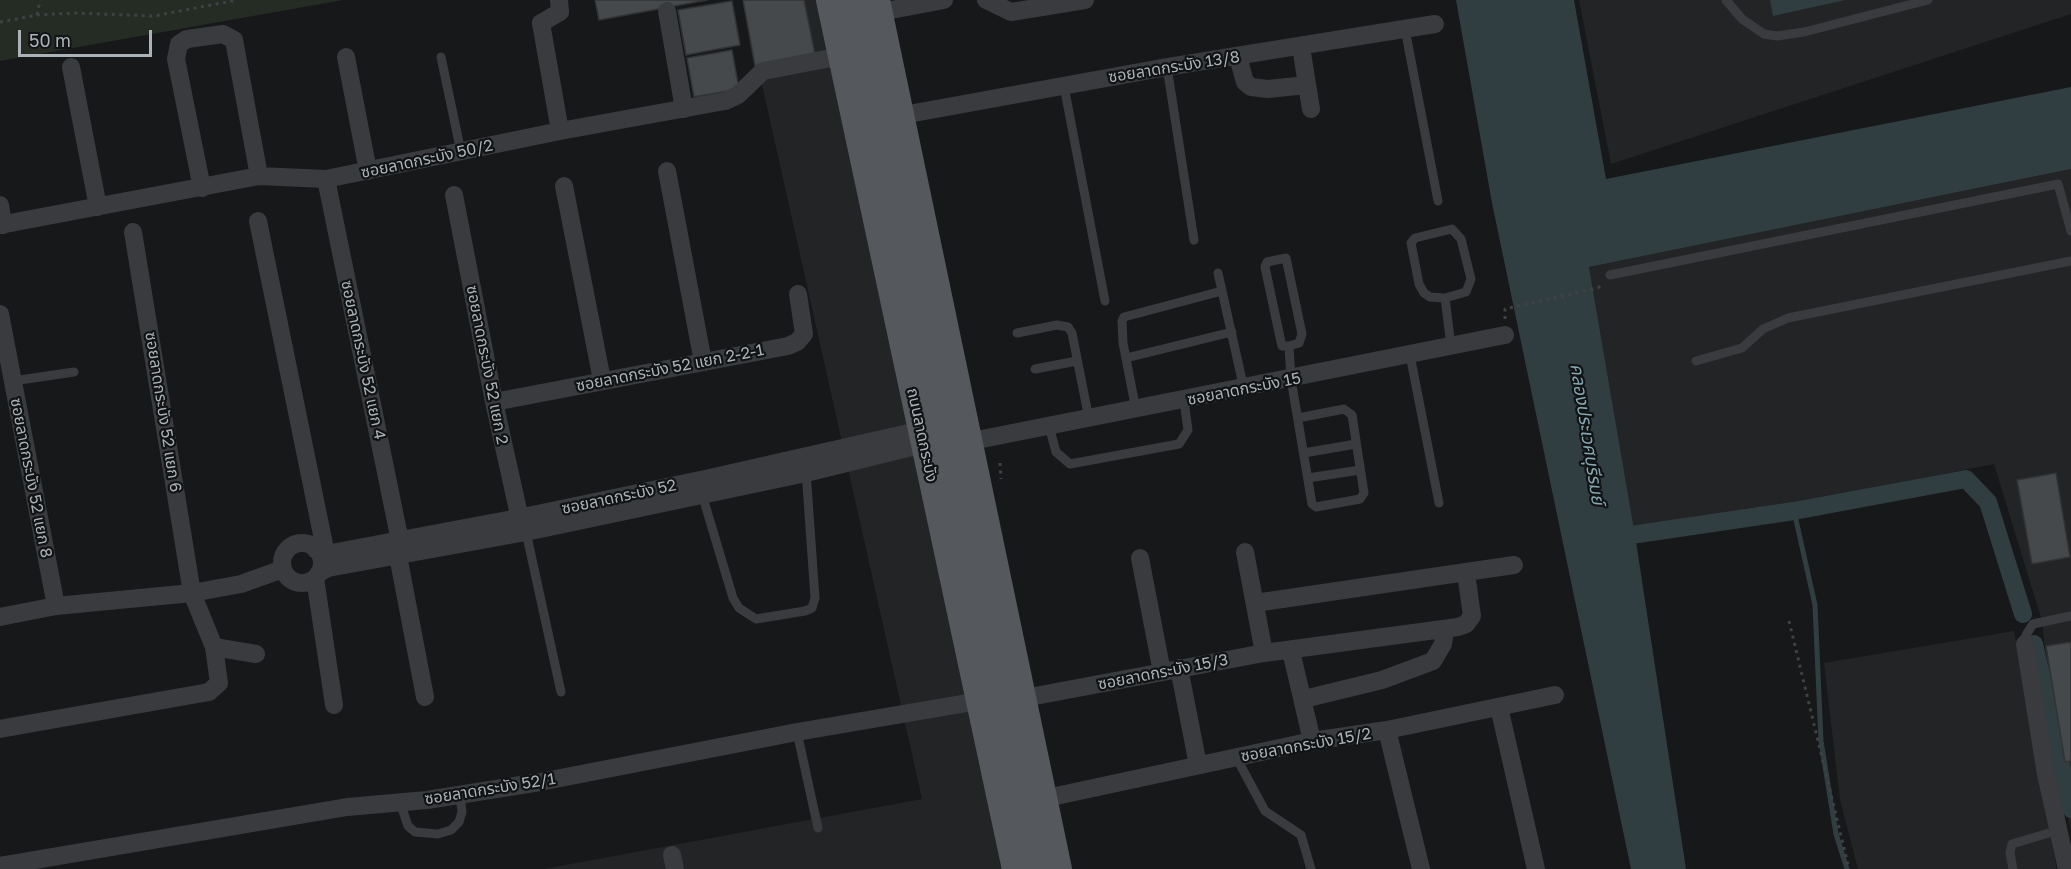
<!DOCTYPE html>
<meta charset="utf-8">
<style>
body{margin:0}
#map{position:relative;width:2071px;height:869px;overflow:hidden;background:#171819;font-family:"Golos Text",sans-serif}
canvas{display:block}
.scale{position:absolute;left:18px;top:30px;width:134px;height:27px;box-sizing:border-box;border:3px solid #abb3b8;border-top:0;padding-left:8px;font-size:18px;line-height:21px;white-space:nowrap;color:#abb3b8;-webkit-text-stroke:4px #121314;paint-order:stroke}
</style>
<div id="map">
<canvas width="2071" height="869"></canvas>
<div class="scale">50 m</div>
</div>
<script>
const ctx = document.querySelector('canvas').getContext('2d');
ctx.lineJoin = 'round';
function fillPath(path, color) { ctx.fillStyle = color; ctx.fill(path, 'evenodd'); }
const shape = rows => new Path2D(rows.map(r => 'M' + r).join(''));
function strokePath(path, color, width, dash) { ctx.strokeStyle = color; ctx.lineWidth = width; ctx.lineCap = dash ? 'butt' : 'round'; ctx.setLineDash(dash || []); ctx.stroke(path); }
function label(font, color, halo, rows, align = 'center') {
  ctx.font = font + ' "Golos Text","Noto Sans Thai",sans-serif'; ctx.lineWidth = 4.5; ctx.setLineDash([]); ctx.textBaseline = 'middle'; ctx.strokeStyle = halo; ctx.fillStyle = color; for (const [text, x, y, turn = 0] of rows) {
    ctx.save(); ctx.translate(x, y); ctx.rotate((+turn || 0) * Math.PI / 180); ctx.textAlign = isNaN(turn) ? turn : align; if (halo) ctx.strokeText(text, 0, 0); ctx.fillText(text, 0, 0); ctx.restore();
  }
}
fillPath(shape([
 [743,0,824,0,1002,869,544,869,922,799],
 [1579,0,2071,0,2071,14,1611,164],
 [2071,169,2071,831,2061,787,2042,621,1994,464,1635,535,1589,267],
 [2014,631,2057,869,1858,869,1840,800,1824,663]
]), '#232426');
fillPath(shape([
 [0,0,343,0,0,61]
]), '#252c24');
fillPath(shape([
 [1456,0,1574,0,1606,179,2071,87,2071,169,1589,267,1635,535,1686,869,1631,869,1492,203],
 [1770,0,1845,0,1773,16]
]), '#313e41');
strokePath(shape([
 [1794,511,1815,605,1821,741,1836,834,1847,869]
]), '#313e41', 5);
strokePath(shape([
 [1611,538,1794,511,1966,479,1988,502,2023,614],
 [2034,644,2071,809]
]), '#313e41', 18);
const building = shape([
 [595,0,707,0,599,20,595,0],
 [743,0,804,0,815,54,755,66,743,0],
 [732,1,740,45,686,55,678,10,732,1],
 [732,50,739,89,694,97,687,58,732,50],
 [2056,473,2070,557,2032,564,2017,480,2056,473],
 [2071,642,2071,761,2065,762,2046,646,2071,642]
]);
fillPath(building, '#46494c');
strokePath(building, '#323335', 1.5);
strokePath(shape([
 [37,15,40,0],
 [0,22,37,15,74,13,154,16,237,0],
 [1505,319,1505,309,1598,288,1602,284],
 [1000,463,1001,479],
 [1789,621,1849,869]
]), '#3f4245', 3, [3, 4.5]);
strokePath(shape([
 [1726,0,1742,19,1764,34,1777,36,1804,32,1928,0],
 [1405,29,1438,201],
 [441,57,461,152],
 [1167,67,1194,240],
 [1064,86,1105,301],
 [1218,273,1244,389],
 [1610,275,2058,184,2071,231],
 [1445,298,1430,297,1424,293,1419,284,1411,243,1415,238,1452,229,1461,239,1471,279,1466,292,1445,298,1451,346],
 [1017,333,1057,325,1068,327,1072,333,1089,419],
 [1289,346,1299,343,1302,334,1286,258,1267,262,1265,267,1281,342,1282,346,1289,346,1291,379,1312,504,1316,507,1360,499,1364,493,1352,415,1344,409,1298,418],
 [1410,355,1439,503],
 [1126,358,1232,332],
 [1696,361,1742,348,1763,329,1788,318,2071,261],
 [1035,369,1077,361],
 [13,381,74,372],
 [1136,410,1123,343,1122,321,1124,317,1222,291],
 [1049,426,1056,452,1070,464,1179,444,1188,430,1184,401],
 [1304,453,1356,444],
 [1308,478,1360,470],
 [705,492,704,501,733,598,739,608,756,619,805,611,812,608,815,598,806,471],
 [526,532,561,692],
 [2025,644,2026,635,2033,624,2071,616],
 [797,732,818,828],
 [1236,757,1265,811,1301,835,1311,869],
 [400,802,408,826,415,832,438,834,451,830,459,822,462,812,460,795],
 [2013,869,2010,853,2012,844,2059,830]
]), '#393b3e', 9);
strokePath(shape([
 [559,0,560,12,541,23,560,131],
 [986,0,1011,12,1085,0],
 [891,10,944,0],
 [667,11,684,109],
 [1301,47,1311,109],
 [346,57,368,171],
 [1238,57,1245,82,1251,87,1268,89,1307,85],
 [71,67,98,207],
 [914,113,1167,67,1435,24],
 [667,171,703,362],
 [326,179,400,541,399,561,425,697],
 [564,186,602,380],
 [202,188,176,59,179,44,187,39,223,34,234,40,259,176],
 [454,195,494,402,522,528],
 [0,205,3,225],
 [258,221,326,554],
 [0,225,259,176,326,179,560,131,725,101,738,95,763,71,842,56],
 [0,314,56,606],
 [494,402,788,346,797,342,804,334,798,294],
 [982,439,1505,335],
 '282 563a20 20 0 1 1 40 0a20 20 0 1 1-40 0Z',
 [316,550,326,554,518,518,705,479,922,430],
 [1245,552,1264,653],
 [1140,558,1162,672],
 [319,573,328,568,526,532,806,473,924,444],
 [315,578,334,705],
 [1255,603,1514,565],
 [0,617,56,606,192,593,241,584,283,569],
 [2025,644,2046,774,2067,869],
 [214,647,256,654],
 [1291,651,1312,741],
 [1179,668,1198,765],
 [1035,696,1264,653,1458,627,1466,624,1472,616,1466,573],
 [1304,699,1382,680,1433,661,1443,644,1445,629],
 [1499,707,1536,869],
 [0,729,209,692,219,683,214,647,192,593,133,232],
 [1387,730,1421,869],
 [1056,796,1312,741,1387,730,1555,695],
 [672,855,675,869],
 [0,866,347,807,427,800,540,782,797,732,979,701]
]), '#393b3e', 18);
strokePath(shape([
 [830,0,1016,869]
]), '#55595d', 28);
strokePath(shape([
 [854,0,1037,869],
 [876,0,1058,869]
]), '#55595d', 28);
label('16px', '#abb3b8', '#121314', [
 ["ซอยลาดกระบัง 13/8",1174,67,-9],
 ["ซอยลาดกระบัง 50/2",427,159,-12],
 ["ซอยลาดกระบัง 52 แยก 4",363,360,78],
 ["ซอยลาดกระบัง 52 แยก 2",487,365,79],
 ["ซอยลาดกระบัง 52 แยก 2-2-1",670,368,-11],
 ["ซอยลาดกระบัง 15",1244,389,-11],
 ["ซอยลาดกระบัง 52 แยก 6",163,412,81],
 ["ถนนลาดกระบัง",922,435,78],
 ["ซอยลาดกระบัง 52 แยก 8",31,478,79],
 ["ซอยลาดกระบัง 52",619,497,-12],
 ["ซอยลาดกระบัง 15/3",1163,672,-11],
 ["ซอยลาดกระบัง 15/2",1306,745,-10],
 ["ซอยลาดกระบัง 52/1",490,789,-9]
]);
label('italic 18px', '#84a9b1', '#121314', [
 ["คลองประเวศบุรีรมย์",1587,434,81]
]);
</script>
